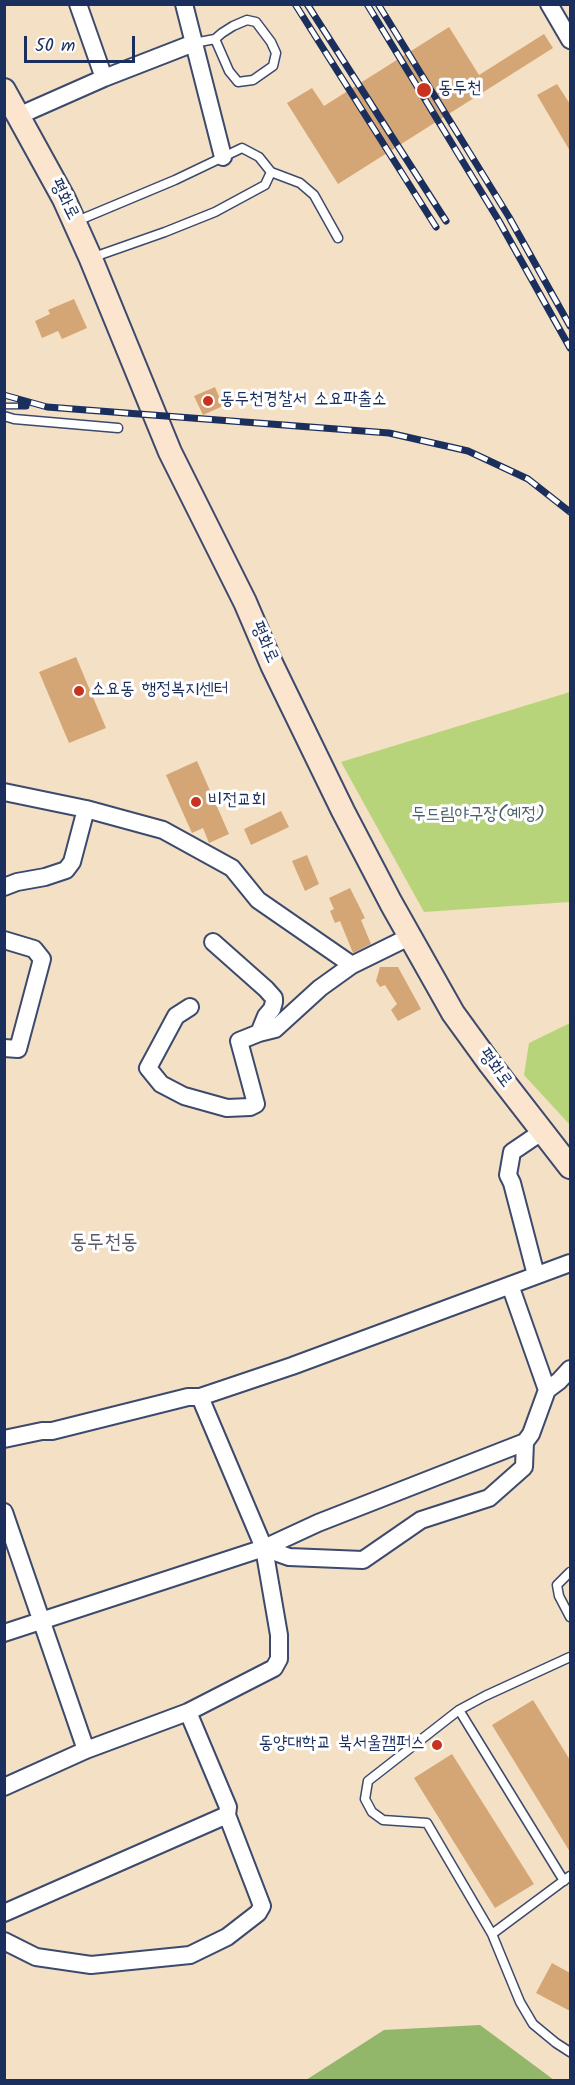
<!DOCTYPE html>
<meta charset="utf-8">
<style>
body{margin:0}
#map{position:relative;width:575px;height:2085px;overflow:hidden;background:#f4e0c4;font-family:Kalam,sans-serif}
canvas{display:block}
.frame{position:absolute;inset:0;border:6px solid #1b2f5e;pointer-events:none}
.scale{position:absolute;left:24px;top:36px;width:111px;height:27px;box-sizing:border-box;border:3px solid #1b2f5e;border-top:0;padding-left:8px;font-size:18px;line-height:21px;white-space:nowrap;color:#1b2f5e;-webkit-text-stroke:4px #fff;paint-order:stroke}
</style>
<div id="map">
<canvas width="575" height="2085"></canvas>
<div class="frame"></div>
<div class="scale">50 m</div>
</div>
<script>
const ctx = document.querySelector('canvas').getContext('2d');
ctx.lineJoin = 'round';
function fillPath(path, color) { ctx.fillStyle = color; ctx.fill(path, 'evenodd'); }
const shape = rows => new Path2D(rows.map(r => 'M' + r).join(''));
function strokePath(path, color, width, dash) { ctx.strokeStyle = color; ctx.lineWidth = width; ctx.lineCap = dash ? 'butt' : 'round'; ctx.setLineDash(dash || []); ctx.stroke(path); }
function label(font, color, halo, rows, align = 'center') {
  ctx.font = font + ' Kalam,"Poor Story",sans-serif'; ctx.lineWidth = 6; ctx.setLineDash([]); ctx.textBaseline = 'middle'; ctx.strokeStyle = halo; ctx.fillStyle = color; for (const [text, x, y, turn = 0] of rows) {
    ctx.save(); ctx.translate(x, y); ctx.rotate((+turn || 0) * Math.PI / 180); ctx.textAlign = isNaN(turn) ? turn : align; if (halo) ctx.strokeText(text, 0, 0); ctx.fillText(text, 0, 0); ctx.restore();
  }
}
fillPath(shape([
 [570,692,570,908,569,902,424,912,341,762],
 [570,1023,570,1125,524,1075,529,1043]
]), '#b8d47a');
fillPath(shape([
 [480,2025,554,2080,306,2080,384,2030]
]), '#92b66a');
fillPath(shape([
 [449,27,479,75,544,34,553,48,338,184,287,103,312,88,324,106],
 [557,84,570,104,570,151,537,95],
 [74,299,87,328,62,339,58,331,42,338,35,321,50,314,48,310],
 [215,387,223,406,203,415,194,396],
 [76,657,106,728,69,743,39,672],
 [197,761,229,834,209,843,203,828,192,833,166,775],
 [281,811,289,827,251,845,244,829],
 [307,855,319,884,305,891,292,861],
 [350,888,365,918,361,920,371,944,353,953,340,921,335,923,330,911,334,909,329,898],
 [380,967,398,967,421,1009,398,1021,391,1010,397,1004,385,985,380,987,376,981],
 [533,1700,570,1760,570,1852,492,1725],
 [452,1754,534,1884,495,1908,414,1778],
 [552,1963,570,1973,570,2011,536,1993]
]), '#d5a675');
const service = shape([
 [194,43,215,39,229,71,238,82,253,80,273,66,276,53,271,42,256,22,247,20,233,26,222,33,215,39],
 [77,221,175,180,242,148,259,157,271,172,300,183,314,195,338,238],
 [91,258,165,232,215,212,265,185,271,172],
 [4,416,14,419,118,428],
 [570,1572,557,1585,559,1596,570,1617],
 [570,1657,485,1696,459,1710,368,1781,365,1799,372,1812,383,1820,427,1823,492,1934,520,2002,533,2024,556,2043,570,2052],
 [459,1710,564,1881],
 [492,1934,570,1876]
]);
const minor = shape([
 [78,4,104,78],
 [184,4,223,157],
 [549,4,570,40],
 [18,116,104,78,194,43],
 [4,792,86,809,163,830,232,868,258,900,352,965],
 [4,887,17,882,45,877,66,870,72,862,86,809],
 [4,940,34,949,42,959,18,1049,4,1048],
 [213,942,266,989,274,998,274,1002,272,1009,266,1016,259,1033],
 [190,1007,176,1016,148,1068,161,1084,184,1096,227,1108,250,1107,256,1104,239,1041,259,1033,275,1029,320,988,352,965,409,937],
 [536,1275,512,1183,508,1175,512,1152,543,1131],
 [510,1285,547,1390],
 [4,1439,42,1431,52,1431,188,1397,200,1397,292,1366,570,1263],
 [4,1512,86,1750],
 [264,1548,289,1557,363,1560,421,1520,489,1498,524,1467,525,1442,531,1434,547,1390,559,1381,570,1369],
 [4,1633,264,1548,318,1523,525,1442],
 [4,1787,86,1750,188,1712,274,1668,279,1659,279,1635,264,1548,200,1397],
 [4,1913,227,1815],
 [4,1941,36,1957,91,1965,190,1955,227,1937,258,1913,262,1906,227,1815,228,1807,188,1712]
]);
const secondary = shape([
 [4,90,64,199,91,259,170,452,245,602,272,665,343,811,391,903,453,1013,490,1064,570,1167]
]);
strokePath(service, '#3c4a6d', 11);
strokePath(minor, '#3c4a6d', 20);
strokePath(secondary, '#3c4a6d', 26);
strokePath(service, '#fff', 8);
strokePath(minor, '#fff', 16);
strokePath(secondary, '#fbe5cf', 22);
const rail = shape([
 [295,4,436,227],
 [307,4,446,221],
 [367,4,499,221,570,348],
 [378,4,509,217,570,326],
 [4,395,47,407,389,433,468,451,528,479,570,512],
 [4,406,26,406]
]);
strokePath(rail, '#1b2f5e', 7);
strokePath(rail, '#fff', 4.5, [14]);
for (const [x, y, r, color] of [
 [424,90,8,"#c8321e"],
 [208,401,6,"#c8321e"],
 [79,691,6,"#c8321e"],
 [196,802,6,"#c8321e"],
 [437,1745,6,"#c8321e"]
]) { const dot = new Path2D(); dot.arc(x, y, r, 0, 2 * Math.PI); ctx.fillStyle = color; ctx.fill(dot); strokePath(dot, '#fff', 2); }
label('18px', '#1b2f5e', '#fff', [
 ["동두천",438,90],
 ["동두천경찰서 소요파출소",220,401],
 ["소요동 행정복지센터",91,691],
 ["비전교회",208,802],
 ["동양대학교 북서울캠퍼스",425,1745,"right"]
], 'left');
label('18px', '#1b2f5e', '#fff', [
 ["평화로",63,200,63],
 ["평화로",263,643,66],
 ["평화로",494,1069,53]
]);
label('18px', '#4a6166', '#fff', [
 ["두드림야구장(예정)",478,816]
]);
label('21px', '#5c5966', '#fff', [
 ["동두천동",104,1244]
]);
</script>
